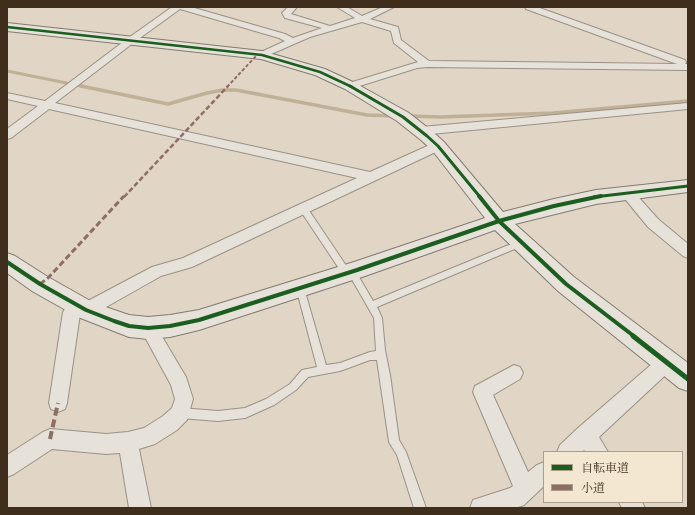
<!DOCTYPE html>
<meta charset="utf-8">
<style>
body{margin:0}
#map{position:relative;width:695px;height:515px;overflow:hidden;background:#e1d6c5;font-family:"IM FELL English","Noto Serif JP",serif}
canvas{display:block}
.frame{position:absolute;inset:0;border:8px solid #402e1c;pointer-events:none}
.legend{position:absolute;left:543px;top:451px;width:140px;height:52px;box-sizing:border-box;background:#f3e7d2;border:1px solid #ab9d89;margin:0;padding:5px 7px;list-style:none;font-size:12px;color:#402e1c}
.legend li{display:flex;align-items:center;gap:8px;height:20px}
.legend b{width:20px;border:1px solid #ab9d89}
</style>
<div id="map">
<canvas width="695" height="515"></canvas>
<div class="frame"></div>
<ul class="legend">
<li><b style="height:5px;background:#1b5e20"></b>自転車道</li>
<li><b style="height:5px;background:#8d6e63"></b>小道</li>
</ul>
</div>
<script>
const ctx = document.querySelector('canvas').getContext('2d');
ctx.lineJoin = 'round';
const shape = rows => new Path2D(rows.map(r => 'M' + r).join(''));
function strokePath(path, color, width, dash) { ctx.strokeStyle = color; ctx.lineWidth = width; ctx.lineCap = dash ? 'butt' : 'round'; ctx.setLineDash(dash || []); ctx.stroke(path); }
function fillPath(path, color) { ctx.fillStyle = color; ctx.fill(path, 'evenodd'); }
strokePath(shape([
 [7,71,86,87]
]), '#c0b098', 3);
strokePath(shape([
 [81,86,168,104,207,93,223,90,236,90,367,115,394,116],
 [409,116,441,117,553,113,688,101]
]), '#c0b098', 3.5);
const lane = shape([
 [303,205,306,206,349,270,352,269,355,270,373,301,506,246,522,241,526,244,525,246,512,250,377,307,382,318,385,350,390,375,399,440,406,452,426,508,414,508,397,455,389,442,377,360,370,360,340,371,308,377,296,390,274,405,245,418,218,421,180,418,176,416,175,413,176,410,180,408,218,411,245,408,266,399,290,384,302,370,317,367,298,295,295,289,296,287,299,286,302,287,306,295,326,365,340,363,370,352,376,351,374,318,350,276,347,277,344,276,300,210,299,208,303,205]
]);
const street = shape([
 [172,7,191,7,285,34,293,38,322,28,285,18,282,13,288,7,297,7,291,14,330,26,355,18,337,7,347,7,362,16,383,7,394,7,370,19,398,27,401,40,429,61,677,64,526,9,525,7,537,7,685,60,686,62,685,64,688,64,688,70,427,67,417,68,350,89,345,86,346,84,418,62,394,43,391,31,362,22,310,37,262,58,259,57,257,55,259,53,285,41,279,38,180,9,133,43,55,103,370,172,434,143,442,143,444,146,442,149,192,267,161,276,92,315,86,317,80,314,67,403,65,409,58,412,51,409,49,403,63,312,71,300,77,298,83,300,84,303,152,267,183,258,357,178,49,109,11,138,7,139,7,129,38,106,7,99,7,93,45,101,127,39,172,7],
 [688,103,688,109,421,135,417,133,415,131,417,129,421,127,688,103],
 [628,189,633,191,658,219,688,244,688,258,683,256,648,227,621,194,623,191,628,189],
 [148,321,154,323,186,377,193,399,187,420,177,430,155,444,139,449,151,508,129,508,120,453,106,454,52,449,14,474,7,477,7,455,43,432,50,429,106,434,128,432,144,428,163,416,172,408,175,399,171,385,140,328,142,323,148,321],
 [666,355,672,357,675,363,672,369,599,437,608,452,586,452,584,450,582,452,557,452,560,445,578,428,660,357,666,355],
 [514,365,520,367,523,373,520,379,493,395,528,472,537,465,544,462,544,486,524,505,515,508,470,508,473,500,510,488,513,486,473,392,475,386,514,365],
 [619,502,642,502,645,508,622,508,619,502]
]);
const secondary = shape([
 [7,23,262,51,325,69,355,83,409,113,433,132,444,142,503,212,554,199,596,190,688,180,688,192,596,204,515,224,574,277,688,363,688,391,679,388,558,291,495,230,365,276,199,330,170,337,148,339,129,337,78,317,32,291,7,273,7,253,15,256,48,277,94,303,129,315,148,317,170,315,199,310,354,262,485,218,432,150,421,140,397,121,345,89,315,75,261,59,7,31,7,23]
]);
strokePath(lane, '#999185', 2);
strokePath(street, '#999185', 2);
strokePath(secondary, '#827a6f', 2);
fillPath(lane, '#e7e2d9');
fillPath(street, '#e7e2d9');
fillPath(secondary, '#e7e2d9');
strokePath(shape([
 [227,87,257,55]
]), '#8d6e63', 2, [3.5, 2]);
strokePath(shape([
 [124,197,228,86]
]), '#8d6e63', 2.5, [5, 2.5]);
strokePath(shape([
 [40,284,48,278,124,196]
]), '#8d6e63', 3, [6, 3]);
strokePath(shape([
 [50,439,58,403]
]), '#8d6e63', 4, [8, 4]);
strokePath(shape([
 [7,27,262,55,320,72,352,87]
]), '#1b5e20', 2.5);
strokePath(shape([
 [350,86,403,117,427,136,438,146,480,197],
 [594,197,688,186]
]), '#1b5e20', 3);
strokePath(shape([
 [479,196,499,221,566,284,635,337],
 [7,262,40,284,86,310,114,321,129,326,148,328,170,326,199,320,357,270,499,221,554,206,601,196]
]), '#1b5e20', 4);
strokePath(shape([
 [633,336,688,379]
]), '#1b5e20', 5);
</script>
